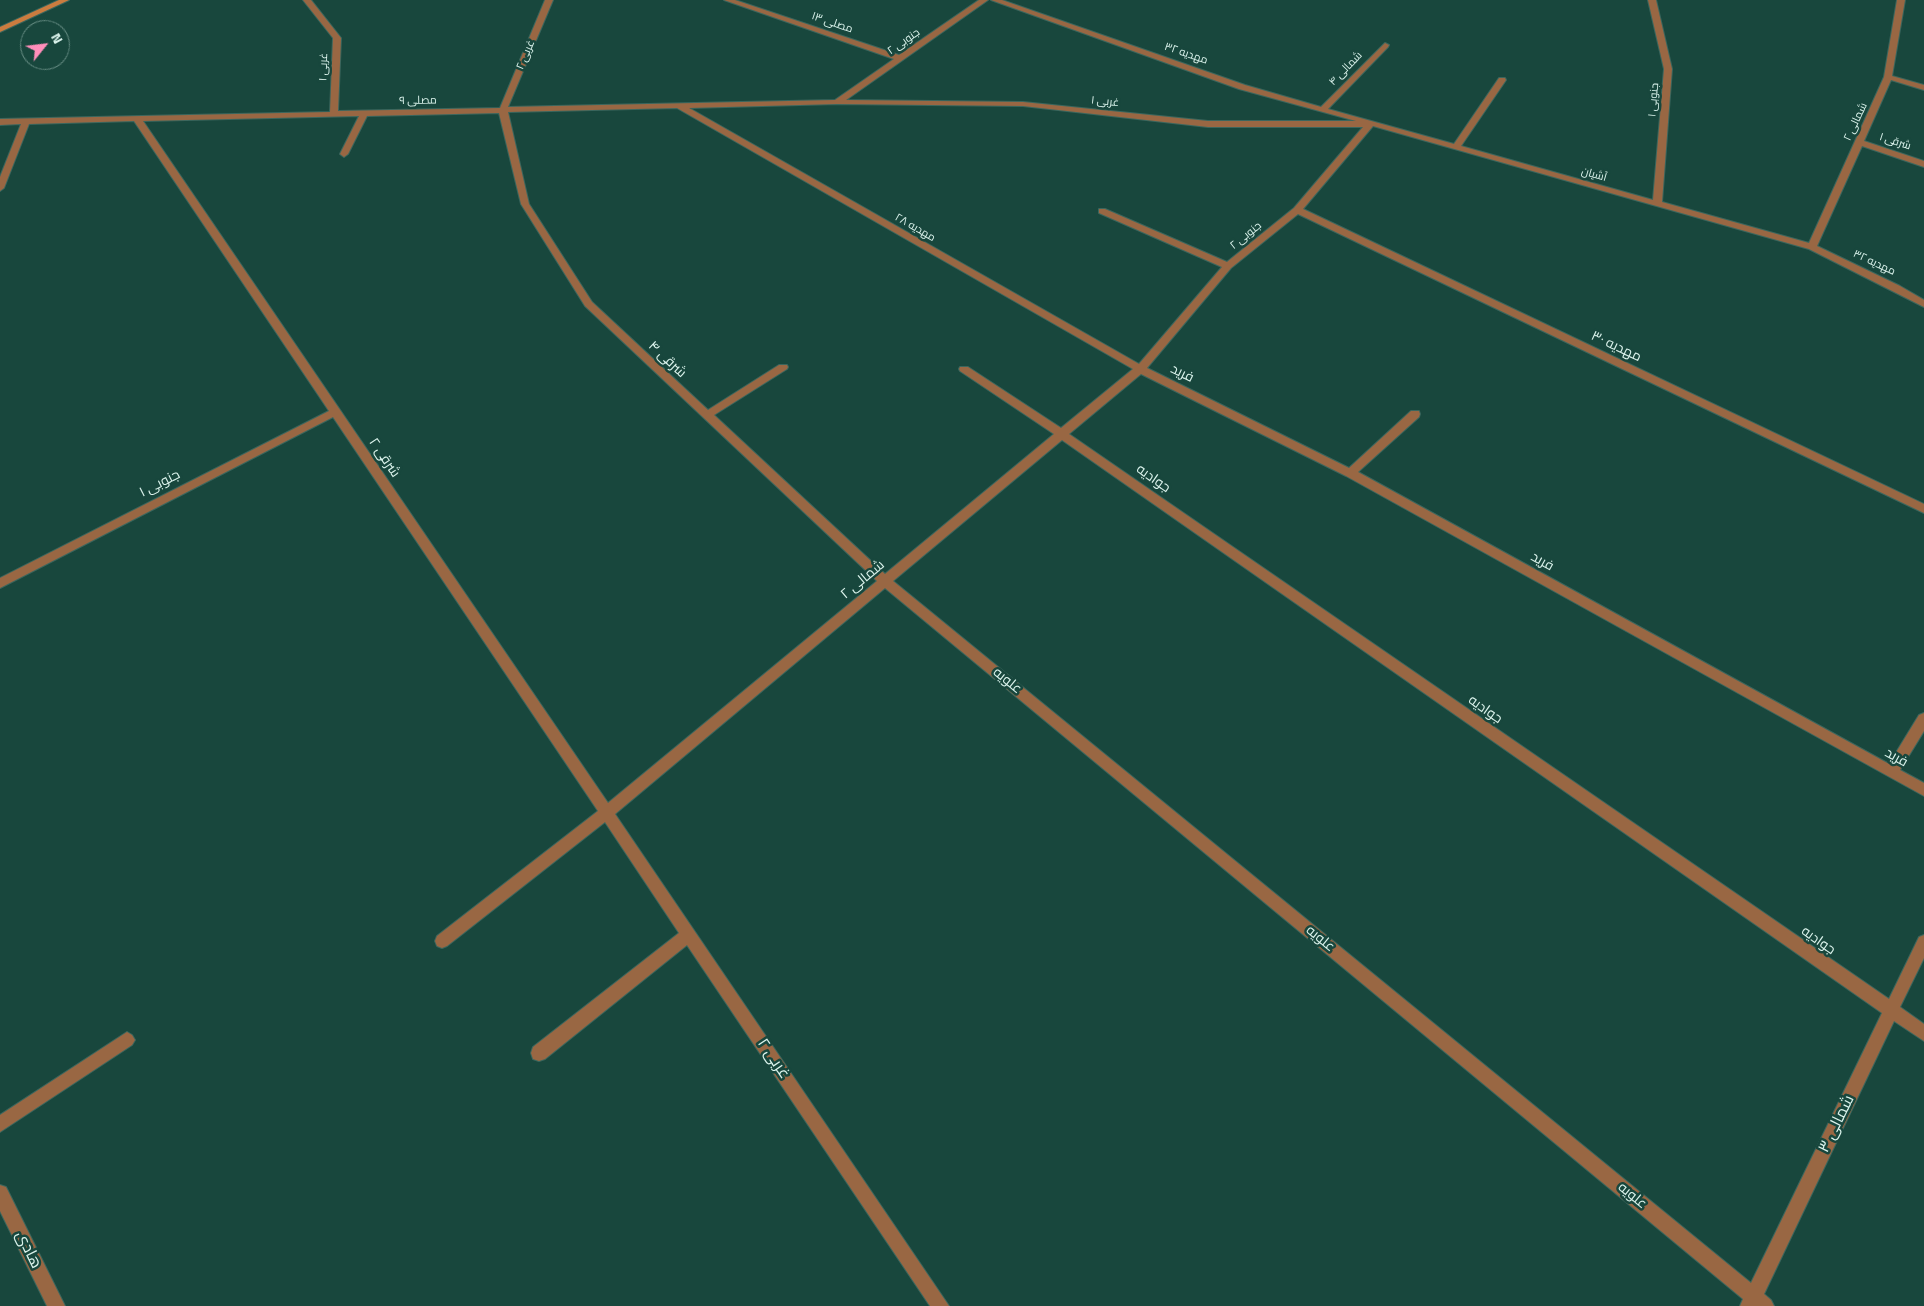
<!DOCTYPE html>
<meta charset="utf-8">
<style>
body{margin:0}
#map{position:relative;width:1924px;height:1306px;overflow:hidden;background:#18473d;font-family:"Titillium Web",sans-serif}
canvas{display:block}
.north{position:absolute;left:20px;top:20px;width:50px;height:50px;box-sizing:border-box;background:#18473d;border:1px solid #668c83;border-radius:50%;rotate:61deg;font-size:14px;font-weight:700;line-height:20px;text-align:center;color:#dcf4ed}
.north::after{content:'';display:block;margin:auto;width:18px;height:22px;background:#ff8eba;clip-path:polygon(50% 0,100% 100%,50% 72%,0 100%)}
</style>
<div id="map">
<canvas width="1924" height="1306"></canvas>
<div class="north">N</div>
</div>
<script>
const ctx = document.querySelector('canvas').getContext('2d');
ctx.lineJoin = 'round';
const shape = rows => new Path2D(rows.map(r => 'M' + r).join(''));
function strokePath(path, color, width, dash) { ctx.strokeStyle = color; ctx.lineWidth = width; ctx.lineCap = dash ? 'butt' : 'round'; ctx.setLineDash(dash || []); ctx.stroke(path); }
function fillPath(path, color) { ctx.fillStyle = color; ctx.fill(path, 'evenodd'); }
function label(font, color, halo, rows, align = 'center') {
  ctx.font = font + ' "Titillium Web",Cairo,sans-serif'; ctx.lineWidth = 5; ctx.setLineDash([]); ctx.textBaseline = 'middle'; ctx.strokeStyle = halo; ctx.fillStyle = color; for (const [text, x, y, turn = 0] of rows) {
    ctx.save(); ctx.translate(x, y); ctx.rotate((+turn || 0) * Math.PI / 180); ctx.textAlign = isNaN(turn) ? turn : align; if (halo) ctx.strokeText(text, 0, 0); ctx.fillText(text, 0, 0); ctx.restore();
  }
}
const minor = shape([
 [303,0,311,0,341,38,338,111,500,108,545,0,553,0,508,107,835,100,894,59,724,0,735,0,899,55,979,0,988,0,846,100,1023,102,1208,121,1356,121,1239,89,991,0,1002,0,1245,85,1321,107,1385,43,1389,45,1388,47,1328,109,1454,144,1499,78,1505,78,1506,80,1461,146,1653,200,1664,69,1648,0,1656,0,1672,69,1662,202,1809,243,1884,77,1897,0,1905,0,1892,76,1924,85,1924,90,1891,80,1864,141,1924,161,1924,167,1862,146,1817,246,1900,286,1924,300,1924,307,1809,249,1373,126,1303,209,1924,504,1924,513,1298,214,1231,268,1147,368,1349,468,1411,411,1419,411,1420,414,1419,417,1358,472,1889,764,1919,715,1924,713,1924,731,1900,770,1924,783,1924,796,1346,476,1141,374,1069,434,1889,999,1919,937,1924,935,1924,958,1900,1007,1924,1024,1924,1041,1894,1021,1764,1294,1771,1300,1774,1306,1740,1306,1743,1299,885,588,615,814,949,1306,930,1306,687,945,545,1059,539,1061,533,1059,531,1053,533,1047,679,933,605,822,447,946,442,948,437,946,435,941,437,936,598,811,333,417,0,588,0,578,329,411,134,121,29,124,4,188,0,191,0,177,21,124,0,125,0,119,330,112,333,38,303,0],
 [837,104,1023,106,1208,127,1363,127,1294,208,1227,262,1105,209,1099,209,1099,213,1222,267,1139,364,689,108,837,104],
 [677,108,1133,369,1061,428,968,367,960,367,959,369,960,371,1054,434,885,574,714,415,787,369,788,367,787,365,779,365,708,410,592,302,529,204,508,112,677,108],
 [499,113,521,204,585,306,877,581,608,803,143,121,359,116,340,154,344,157,348,154,367,116,499,113],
 [1062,440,1882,1013,1751,1283,893,581,1062,440],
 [127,1032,132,1035,135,1040,132,1045,0,1132,0,1115,127,1032],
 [0,1185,6,1187,65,1306,47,1306,0,1211,0,1185]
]);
const secondary = shape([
 [59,0,69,0,0,32,0,27,59,0]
]);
strokePath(minor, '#3b665d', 2);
strokePath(secondary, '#3b665d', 2);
fillPath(minor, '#996743');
fillPath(secondary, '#cb7c3f');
label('11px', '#dcf4ed', '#18473d', [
 ["مصلی ۱۳",832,23,19],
 ["جنوبی ۲",904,42,-35],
 ["مهدیه ۳۲",1186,54,19],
 ["۲ غربی",526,55,-67],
 ["۱ غربی",324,67,-88],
 ["شمالی ۴",1346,69,-46],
 ["جنوبی ۱",1654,100,-85],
 ["مصلی ۹",418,101,-1],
 ["۱ غربی",1105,102,6],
 ["شمالی ۲",1856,122,-65],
 ["شرقی ۱",1895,142,18],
 ["آشیان",1594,175,16],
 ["مهدیه ۲۸",915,228,30],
 ["۲ جنوبی",1246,236,-39],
 ["مهدیه ۳۲",1874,263,25]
]);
label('14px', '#dcf4ed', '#18473d', [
 ["مهدیه ۳۰",1616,347,25],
 ["۴ شرقی",667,360,43],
 ["فرید",1182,374,26],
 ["۲ شرقی",384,458,56],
 ["جوادیه",1153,479,35],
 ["۱ جنوبی",160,484,-27],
 ["فرید",1542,562,29],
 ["۲ شمالی",863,580,-40],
 ["علویه",1007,681,39],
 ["جوادیه",1485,710,35],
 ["فرید",1896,758,29],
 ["علویه",1320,939,39],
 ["جوادیه",1818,941,35],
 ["علویه",1632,1196,39]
]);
label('16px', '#dcf4ed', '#18473d', [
 ["۲ غربی",773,1059,56],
 ["۳ شمالی",1837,1124,-64],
 ["هادی",28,1250,64]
]);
</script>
